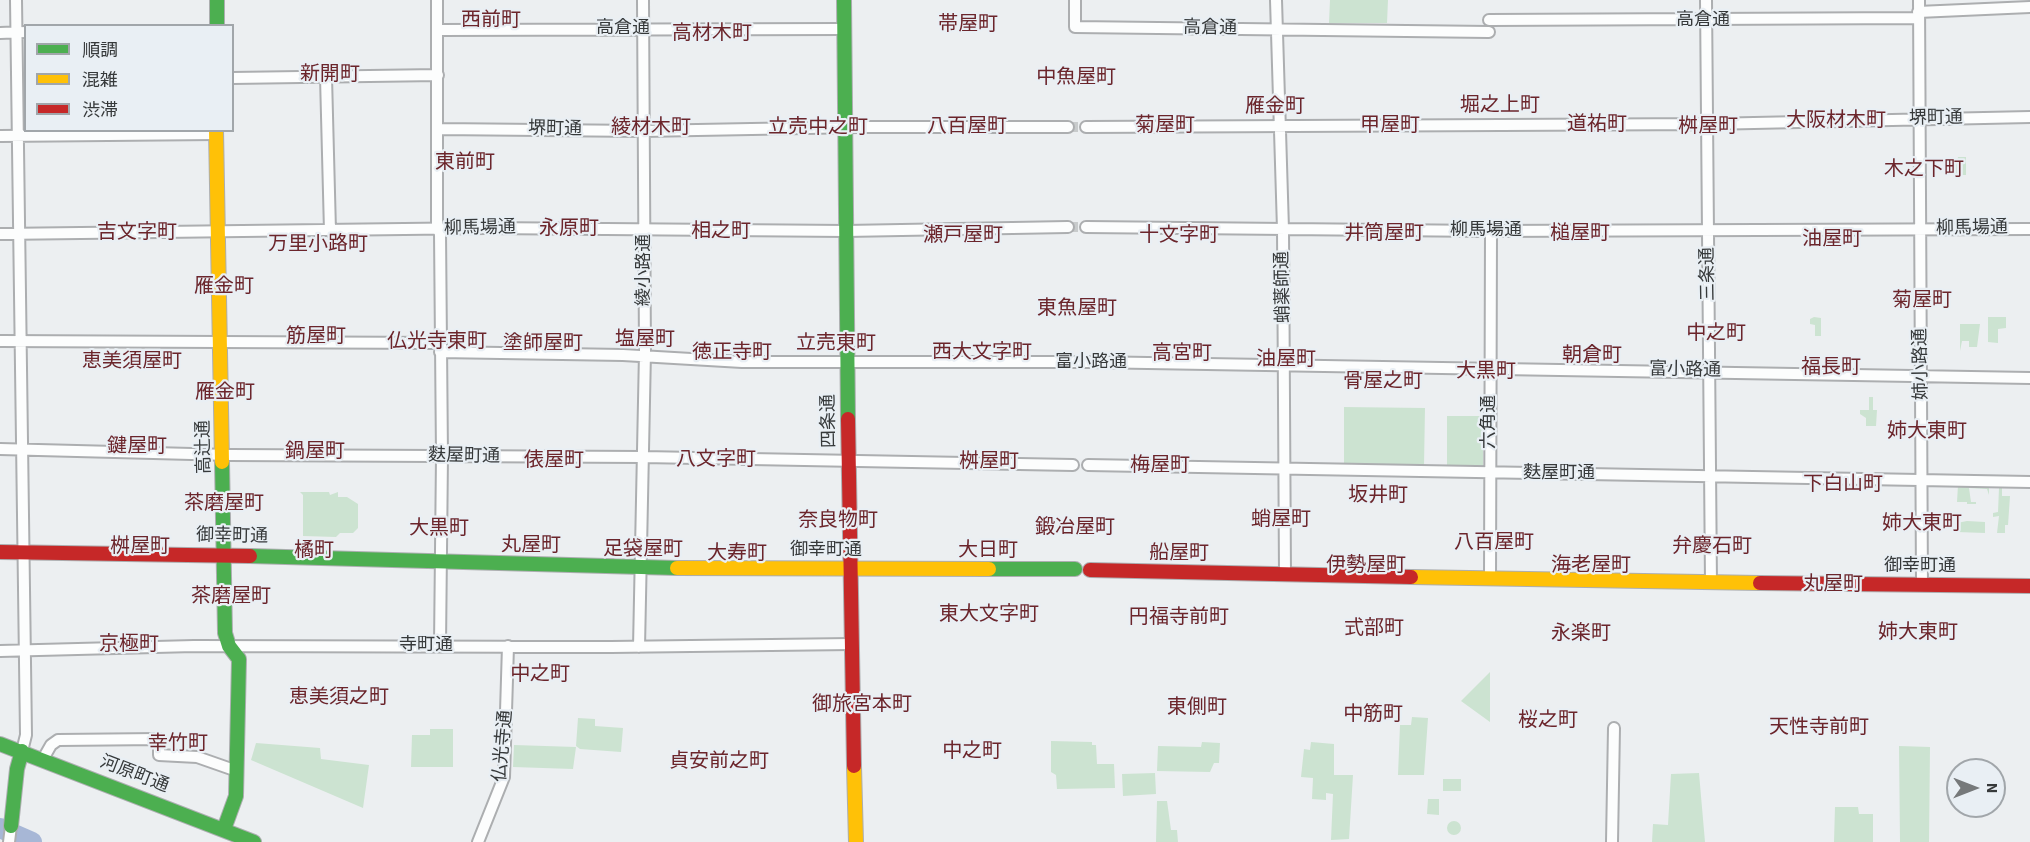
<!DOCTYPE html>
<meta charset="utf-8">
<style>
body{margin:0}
#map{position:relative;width:2030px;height:842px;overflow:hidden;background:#eceff1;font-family:"Source Sans 3","Noto Sans JP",sans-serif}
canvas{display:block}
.legend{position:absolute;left:24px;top:24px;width:210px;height:108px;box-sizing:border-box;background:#e9eff4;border:2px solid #a1a6aa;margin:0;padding:8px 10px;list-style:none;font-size:18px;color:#36393a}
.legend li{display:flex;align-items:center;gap:12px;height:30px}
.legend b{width:30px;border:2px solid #a1a6aa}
.north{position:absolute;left:1946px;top:758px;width:60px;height:60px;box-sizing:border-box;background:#e9eff4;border:2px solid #a1a6aa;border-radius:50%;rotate:90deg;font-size:16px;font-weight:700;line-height:24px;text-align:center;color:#36393a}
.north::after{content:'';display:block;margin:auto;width:21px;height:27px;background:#76797a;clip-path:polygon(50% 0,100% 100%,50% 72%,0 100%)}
</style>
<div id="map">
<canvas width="2030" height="842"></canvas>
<ul class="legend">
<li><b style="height:8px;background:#4caf50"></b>順調</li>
<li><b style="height:8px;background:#ffc107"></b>混雑</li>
<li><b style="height:8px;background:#c62828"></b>渋滞</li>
</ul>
<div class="north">N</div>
</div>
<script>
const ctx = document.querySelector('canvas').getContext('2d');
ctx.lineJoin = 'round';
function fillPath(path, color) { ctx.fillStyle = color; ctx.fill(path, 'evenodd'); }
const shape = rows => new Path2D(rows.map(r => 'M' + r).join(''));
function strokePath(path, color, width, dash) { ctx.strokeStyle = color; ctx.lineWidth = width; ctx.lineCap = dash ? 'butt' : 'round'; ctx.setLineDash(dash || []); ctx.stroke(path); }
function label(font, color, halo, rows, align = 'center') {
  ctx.font = font + ' "Source Sans 3","Noto Sans JP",sans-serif'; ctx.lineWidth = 4.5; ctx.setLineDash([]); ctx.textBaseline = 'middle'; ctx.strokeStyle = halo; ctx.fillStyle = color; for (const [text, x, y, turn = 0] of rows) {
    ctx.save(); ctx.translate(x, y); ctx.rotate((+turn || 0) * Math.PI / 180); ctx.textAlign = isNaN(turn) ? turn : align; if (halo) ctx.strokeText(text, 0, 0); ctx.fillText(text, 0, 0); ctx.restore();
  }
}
fillPath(shape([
 [1330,0,1388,0,1387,23,1329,23],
 [1958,157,1966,157,1966,175,1950,175,1950,164,1957,162],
 [1814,317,1821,318,1821,336,1815,336,1815,325,1810,324,1810,319],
 [1988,317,2006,317,2006,328,1998,329,1998,343,1988,342],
 [1960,324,1980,324,1977,347,1969,347,1969,341,1962,341,1960,351],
 [1869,397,1873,397,1873,410,1877,410,1876,426,1866,426,1866,418,1860,414,1860,410,1869,410],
 [1344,407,1425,408,1424,466,1344,465],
 [1447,416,1483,416,1483,472,1447,471],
 [1958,485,2002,486,2002,496,2010,496,2008,525,2005,525,2005,533,1997,533,1999,516,1993,517,1993,513,1998,512,1999,488,1989,487,1989,495,1987,489,1969,488,1971,502,1976,502,1976,504,1967,504,1967,502,1957,502],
 [300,492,329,492,330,495,338,492,338,497,347,497,358,504,358,528,353,533,340,533,336,537,303,536,303,495],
 [1967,521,1985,522,1985,533,1957,532,1957,523],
 [1490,672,1490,722,1461,701],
 [1412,717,1428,718,1424,775,1398,775,1400,725,1411,725],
 [578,718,595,719,595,726,623,728,621,752,580,749,576,746],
 [430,729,453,729,453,767,411,767,412,735,430,735],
 [1051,741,1092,742,1092,745,1096,745,1097,764,1114,764,1115,788,1057,789,1056,775,1051,772],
 [1202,742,1220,743,1219,763,1214,763,1210,772,1157,771,1158,746,1201,747],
 [1311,742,1334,744,1334,775,1353,775,1349,839,1331,840,1333,794,1326,793,1326,800,1312,799,1313,778,1301,777,1304,749,1310,750],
 [256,743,320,748,321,759,369,765,363,808,251,760],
 [514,745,576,747,573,769,513,767],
 [1899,746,1930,747,1929,842,1900,842],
 [1155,773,1156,794,1123,796,1122,774],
 [1699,773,1705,842,1652,842,1653,824,1668,825,1671,774],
 [1443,779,1461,779,1461,791,1443,791],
 [1428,799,1439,799,1439,815,1427,814],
 [1157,801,1167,801,1171,830,1177,830,1178,842,1156,842],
 [1835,807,1858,807,1859,814,1873,814,1873,842,1834,842],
 '1447 828a7 7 0 1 1 14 0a7 7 0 1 1-14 0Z'
]), '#cce3d1');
strokePath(shape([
 [0,828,32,842]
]), '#a7b7d6', 20);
strokePath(shape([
 [1068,127,1086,127],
 [1068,227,1086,227]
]), '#c8cbcc', 10, [10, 5]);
const street = shape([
 [16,0,26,735,22,751],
 [437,0,437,229,440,233,442,456,440,645],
 [1075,0,1075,27,1489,32],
 [1276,0,1283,229,1285,574],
 [1706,0,1711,583],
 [1919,0,1922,584],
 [1918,12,2030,7],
 [1489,20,1918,18],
 [438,30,844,29],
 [0,33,26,32],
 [326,77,330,231],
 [232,78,438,75],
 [1086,127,1708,124,2030,117],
 [438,129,643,131,860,127,1068,127],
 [0,136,216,134],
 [1086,227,1487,231,2030,229],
 [0,234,485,228,846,231,1068,227],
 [0,341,441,343],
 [440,352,623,355,742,362,1089,362,2030,378],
 [0,449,230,455,643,457,1073,465],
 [1088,465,2030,482],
 [1490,578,1491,231],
 [639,647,645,352,643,0],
 [0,651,194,646,611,647,851,644],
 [43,759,51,745,58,740,159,739,159,755,197,757,237,771],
 [9,842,11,826],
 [478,842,504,777,508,646],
 [1612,842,1614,728]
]);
const fast = shape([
 [217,0,217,26],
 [844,0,848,419],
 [222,462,225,633,229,646,239,659,236,796,224,829],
 [250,556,677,568],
 [989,569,1075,569],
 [0,744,254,842],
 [11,826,17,769,22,751]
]);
const slow = shape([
 [216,130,222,462],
 [677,568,989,569],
 [1411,577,1760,583],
 [854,766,856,842]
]);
const jam = shape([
 [848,419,854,766],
 [0,552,250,556],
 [1090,570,1411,577],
 [1760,583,2030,586]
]);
strokePath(street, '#acaeb0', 14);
strokePath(fast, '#acaeb0', 16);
strokePath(slow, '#acaeb0', 16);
strokePath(jam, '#acaeb0', 16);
strokePath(street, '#fcfdfd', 10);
strokePath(fast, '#4caf50', 14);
strokePath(slow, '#ffc107', 14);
strokePath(jam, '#c62828', 14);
label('18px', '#36393a', '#e9eff4', [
 ["高倉通",1703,21],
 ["高倉通",623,29],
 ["高倉通",1210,29,1],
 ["堺町通",1936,119,-1],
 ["堺町通",555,130,1],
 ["柳馬場通",480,229,-1],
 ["柳馬場通",1972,229,-1],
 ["柳馬場通",1486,231],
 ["綾小路通",645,270,-90],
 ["三条通",1709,274,-91],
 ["蛸薬師通",1284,287,-91],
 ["富小路通",1091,363],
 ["姉小路通",1922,364,-91],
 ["富小路通",1685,371,1],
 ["四条通",830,421,-91],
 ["六角通",1490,422,-90],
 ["高辻通",205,447,-91],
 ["麩屋町通",464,457,1],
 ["麩屋町通",1559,474],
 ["御幸町通",232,537,1],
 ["御幸町通",826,551],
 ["御幸町通",1920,567],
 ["寺町通",426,646],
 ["仏光寺通",504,746,-85],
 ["河原町通",134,775,21]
]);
label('20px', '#6b252b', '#e9eff4', [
 ["西前町",491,22],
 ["帯屋町",968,26],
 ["高材木町",712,35],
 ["新開町",330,76],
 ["中魚屋町",1076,79],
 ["堀之上町",1500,107],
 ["雁金町",1275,108],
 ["大阪材木町",1836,122],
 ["道祐町",1597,126],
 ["菊屋町",1165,127],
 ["甲屋町",1390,127],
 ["八百屋町",967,128],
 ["桝屋町",1708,128],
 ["綾材木町",651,129],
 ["立売中之町",818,129],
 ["東前町",465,164],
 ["木之下町",1924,171],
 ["永原町",569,230],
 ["相之町",721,233],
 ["吉文字町",137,234],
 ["井筒屋町",1384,235],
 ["槌屋町",1580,235],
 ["瀬戸屋町",963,237],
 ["十文字町",1179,237],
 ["油屋町",1832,241],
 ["万里小路町",318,246],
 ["雁金町",224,288],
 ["菊屋町",1922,302],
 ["東魚屋町",1077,310],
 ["中之町",1716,335],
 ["筋屋町",316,338],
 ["塩屋町",645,341],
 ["仏光寺東町",437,343],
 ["塗師屋町",543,345],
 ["立売東町",836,345],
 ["徳正寺町",732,354],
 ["西大文字町",982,354],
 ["高宮町",1182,355],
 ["朝倉町",1592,357],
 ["油屋町",1286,361],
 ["恵美須屋町",132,363],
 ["福長町",1831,369],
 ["大黒町",1486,373],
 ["骨屋之町",1383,383],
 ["雁金町",225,394],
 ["姉大東町",1927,433],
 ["鍵屋町",137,448],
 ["鍋屋町",315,453],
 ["八文字町",716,461],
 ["俵屋町",554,462],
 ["桝屋町",989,463],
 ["梅屋町",1160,467],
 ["下白山町",1843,486],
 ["坂井町",1378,497],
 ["茶磨屋町",224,505],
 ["蛸屋町",1281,521],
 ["奈良物町",838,522],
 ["姉大東町",1922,525],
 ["鍛冶屋町",1075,529],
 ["大黒町",439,530],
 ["八百屋町",1494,544],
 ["丸屋町",531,547],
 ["桝屋町",140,548],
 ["弁慶石町",1712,548],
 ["足袋屋町",643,551],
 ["橘町",314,552],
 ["大日町",988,552],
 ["大寿町",737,555],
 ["船屋町",1179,555],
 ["伊勢屋町",1366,567],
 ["海老屋町",1591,567],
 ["丸屋町",1833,586],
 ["茶磨屋町",231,598],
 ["東大文字町",989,616],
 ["円福寺前町",1179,619],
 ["式部町",1374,630],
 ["姉大東町",1918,634],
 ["永楽町",1581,635],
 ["京極町",129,646],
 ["中之町",540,676],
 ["恵美須之町",339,699],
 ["御旅宮本町",862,706],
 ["東側町",1197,709],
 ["中筋町",1373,716],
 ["桜之町",1548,722],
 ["天性寺前町",1819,729],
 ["幸竹町",178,745],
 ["中之町",972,753],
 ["貞安前之町",719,763]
]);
</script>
